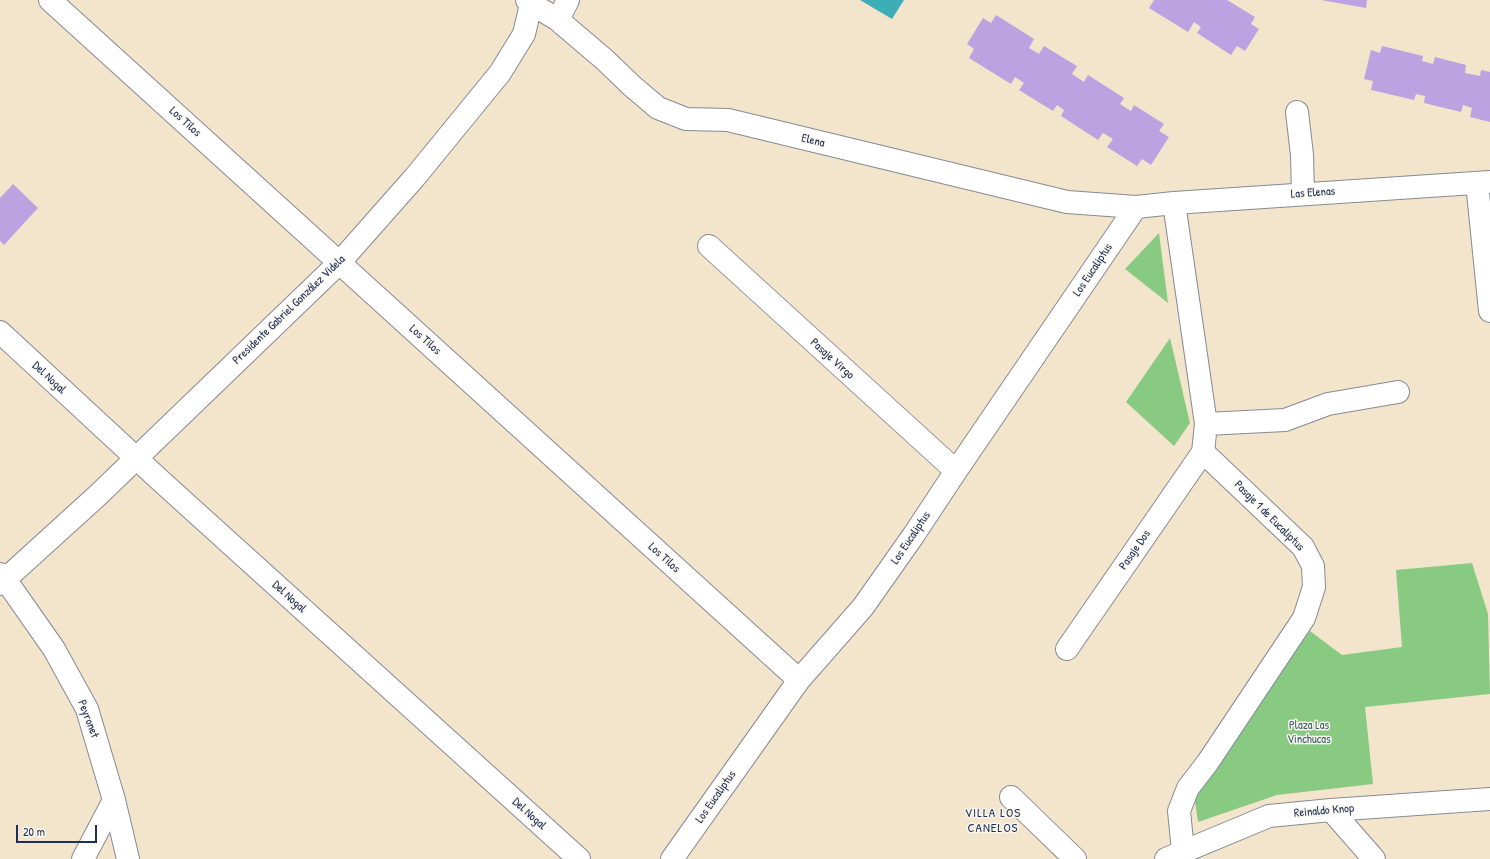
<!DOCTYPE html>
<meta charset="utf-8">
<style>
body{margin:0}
#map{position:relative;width:1490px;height:859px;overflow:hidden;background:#f2e5cb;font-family:"Patrick Hand",sans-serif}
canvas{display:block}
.scale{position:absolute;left:16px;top:825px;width:81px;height:18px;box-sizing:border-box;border:2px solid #1b2f5e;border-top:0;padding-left:5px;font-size:12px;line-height:14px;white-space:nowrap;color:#1b2f5e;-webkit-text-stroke:3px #fbf7ec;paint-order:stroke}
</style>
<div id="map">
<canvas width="1490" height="859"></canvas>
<div class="scale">20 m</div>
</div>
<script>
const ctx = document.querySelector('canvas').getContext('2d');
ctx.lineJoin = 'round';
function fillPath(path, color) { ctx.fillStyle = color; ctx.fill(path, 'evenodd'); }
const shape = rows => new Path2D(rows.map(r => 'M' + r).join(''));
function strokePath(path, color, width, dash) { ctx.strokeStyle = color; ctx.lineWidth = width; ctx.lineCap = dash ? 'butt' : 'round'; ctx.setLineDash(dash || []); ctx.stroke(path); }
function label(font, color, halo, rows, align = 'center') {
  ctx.font = font + ' "Patrick Hand",sans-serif'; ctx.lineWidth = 3; ctx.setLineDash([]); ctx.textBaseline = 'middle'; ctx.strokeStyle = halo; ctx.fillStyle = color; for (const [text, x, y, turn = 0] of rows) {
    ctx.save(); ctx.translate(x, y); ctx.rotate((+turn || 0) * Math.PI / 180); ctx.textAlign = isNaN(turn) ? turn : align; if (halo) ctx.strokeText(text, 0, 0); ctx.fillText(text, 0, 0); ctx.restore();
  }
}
fillPath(shape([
 [1159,233,1168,303,1125,269],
 [1170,338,1190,423,1174,446,1126,402],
 [1472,563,1488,614,1490,694,1365,707,1373,784,1277,795,1198,822,1194,794,1310,631,1342,655,1402,647,1396,570]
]), '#89ca82');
fillPath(shape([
 [860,0,904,0,892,19]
]), '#3dadb8');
fillPath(shape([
 [1154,0,1227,0,1255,17,1251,24,1259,29,1245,51,1237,46,1231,55,1197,33,1201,27,1194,22,1188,32,1149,8],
 [1321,0,1367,0,1366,8],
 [996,15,1034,39,1029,48,1039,54,1044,46,1077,66,1072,74,1084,82,1088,75,1124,98,1120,104,1131,111,1134,105,1164,124,1159,131,1169,137,1151,165,1142,159,1137,166,1107,147,1113,139,1103,133,1098,140,1061,116,1064,110,1057,105,1053,111,1019,90,1024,83,1015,77,1011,84,969,58,974,49,967,44,983,18,991,23],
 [1382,46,1423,56,1422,61,1433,64,1435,57,1466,65,1465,73,1480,76,1481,70,1490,72,1490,122,1470,117,1472,108,1463,105,1461,112,1424,103,1425,96,1416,94,1414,100,1371,90,1373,81,1364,79,1371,50,1380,53],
 [13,184,38,208,4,245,0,241,0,198]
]), '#bca2e1');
const minor = shape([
 [50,0,799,680],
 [527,0,532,4,558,20,605,60,632,86,658,108,686,119,728,120,1067,202,1136,207,1174,203,1490,182],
 [558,20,568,0],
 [1297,112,1302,155,1303,194],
 [1477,183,1490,311],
 [1174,203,1206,424,1203,452,1303,547,1313,566,1314,587,1304,618,1208,762,1188,788,1179,811,1183,851],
 [709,246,956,471],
 [0,332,162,482,579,859],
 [1206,424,1285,420,1328,404,1398,392],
 [0,574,5,579,54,649,87,709,114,800,128,859],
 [1067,649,1203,452],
 [1011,797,1075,859],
 [1331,810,1374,859],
 [83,859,114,800],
 [672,859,799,680,863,607,913,536,956,471,1136,207],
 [1166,859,1269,816,1331,810,1490,799]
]);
const major = shape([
 [0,584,97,496,339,263,415,177,500,73,524,34,532,0]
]);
strokePath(minor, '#868a94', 24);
strokePath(major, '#868a94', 24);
strokePath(minor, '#fff', 22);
strokePath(major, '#fff', 22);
label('12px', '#1b2f5e', '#fbf7ec', [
 ["Los Tilos",185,122,42],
 ["Elena",813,141,14],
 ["Las Elenas",1313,193,-4],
 ["Los Eucaliptus",1093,270,-56],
 ["Presidente Gabriel González Videla",289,310,-44],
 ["Los Tilos",425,340,42],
 ["Pasaje Virgo",832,359,42],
 ["Del Nogal",49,378,43],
 ["Pasaje 1 de Eucaliptus",1269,516,45],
 ["Los Eucaliptus",911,538,-56],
 ["Pasaje Dos",1135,550,-55],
 ["Los Tilos",664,558,42],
 ["Del Nogal",289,597,42],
 ["Peyronet",88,719,69],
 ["Los Eucaliptus",716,797,-55],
 ["Reinaldo Knop",1324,811,-5],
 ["Del Nogal",529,814,42]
]);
label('12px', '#3c5e69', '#fbf7ec', [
 ["Plaza Las",1309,726],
 ["Vinchucas",1309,740]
]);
ctx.letterSpacing = '1px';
label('13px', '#1b2f5e', '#fbf7ec', [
 ["VILLA LOS",993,814],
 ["CANELOS",993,829]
]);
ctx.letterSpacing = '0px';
</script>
